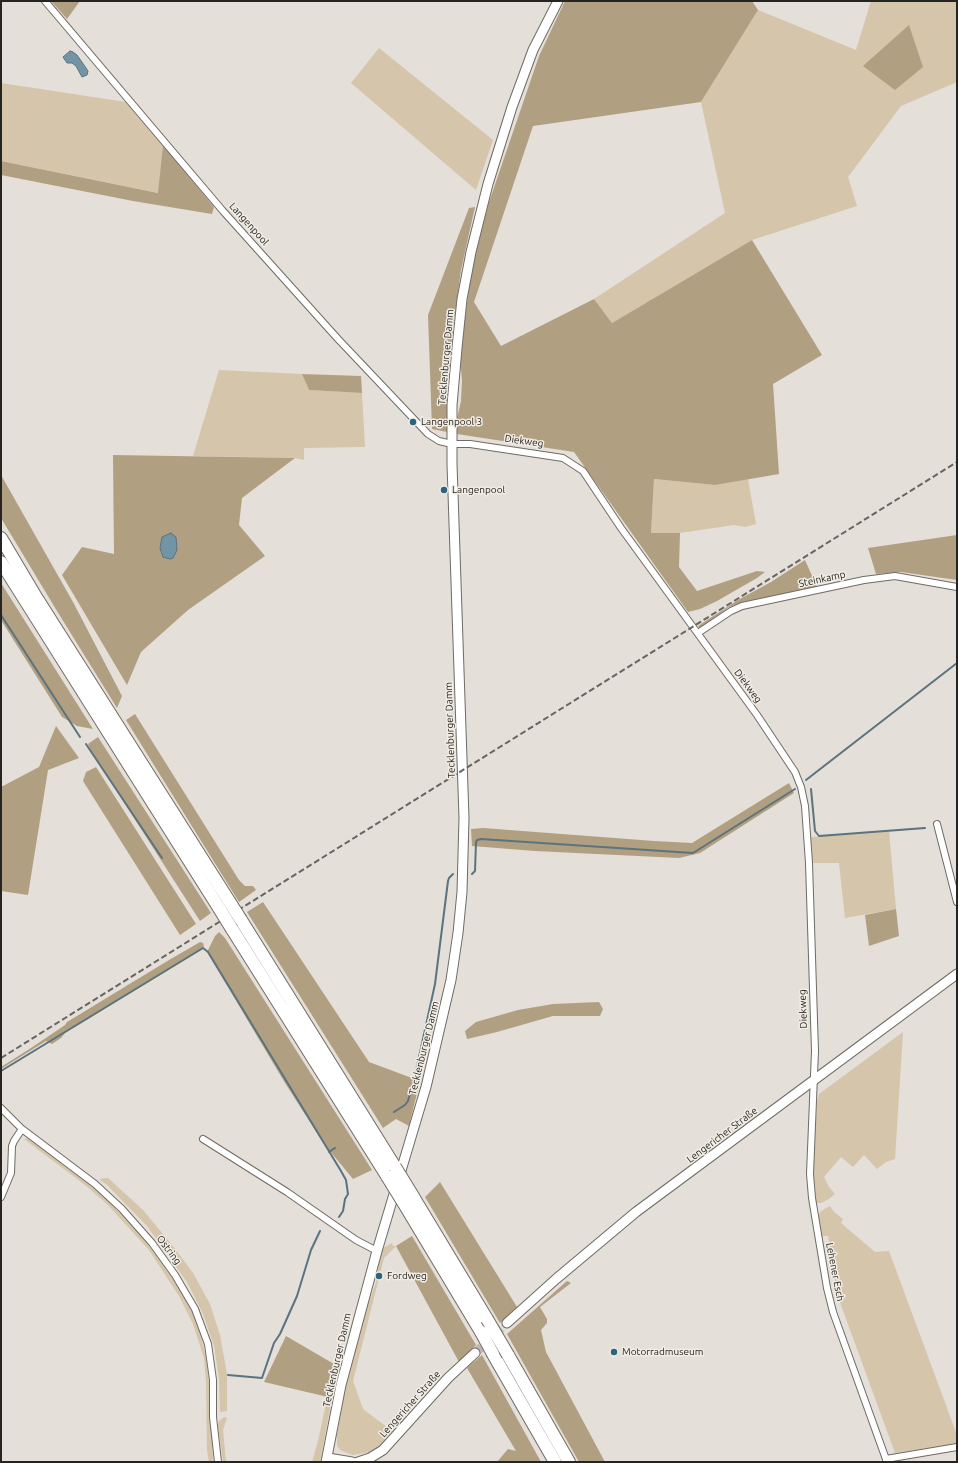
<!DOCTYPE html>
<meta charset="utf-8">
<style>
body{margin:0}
#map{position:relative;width:958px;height:1463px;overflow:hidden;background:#e4dfd8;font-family:Ubuntu,sans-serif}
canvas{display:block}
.frame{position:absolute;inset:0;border:2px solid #262421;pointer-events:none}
</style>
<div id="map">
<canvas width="958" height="1463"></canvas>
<div class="frame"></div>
</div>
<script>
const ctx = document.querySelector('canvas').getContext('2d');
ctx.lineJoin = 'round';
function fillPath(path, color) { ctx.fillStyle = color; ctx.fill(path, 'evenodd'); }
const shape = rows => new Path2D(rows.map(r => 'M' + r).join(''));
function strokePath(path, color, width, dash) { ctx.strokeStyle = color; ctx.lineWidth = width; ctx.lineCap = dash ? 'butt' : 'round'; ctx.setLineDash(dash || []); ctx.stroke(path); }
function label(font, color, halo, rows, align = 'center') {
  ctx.font = font + ' Ubuntu,sans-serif'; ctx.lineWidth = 3; ctx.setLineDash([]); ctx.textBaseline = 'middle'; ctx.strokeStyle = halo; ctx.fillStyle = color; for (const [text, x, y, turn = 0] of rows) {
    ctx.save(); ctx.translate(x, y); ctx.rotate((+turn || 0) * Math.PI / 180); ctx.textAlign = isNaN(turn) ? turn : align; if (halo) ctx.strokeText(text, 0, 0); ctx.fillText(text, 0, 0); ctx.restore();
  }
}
fillPath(shape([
 [871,1,957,1,957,82,901,106,848,177,857,206,752,240,612,323,594,299,725,213,701,102,758,10,856,50],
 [379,48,493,140,476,190,351,83],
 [1,83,126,102,163,145,159,193,1,161],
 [219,370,302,374,309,390,362,393,365,447,304,448,304,460,295,458,193,456],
 [654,479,715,485,748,479,756,524,745,527,734,525,680,533,651,533],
 [889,831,896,909,845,918,839,863,811,863,811,837],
 [903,1032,895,1159,886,1162,877,1169,864,1155,853,1167,841,1157,824,1177,829,1187,835,1194,829,1199,821,1203,817,1203,814,1200,813,1196,813,1165,817,1102,819,1094],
 [28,1138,84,1179,107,1200,136,1230,157,1256,178,1286,192,1312,199,1329,206,1357,209,1381,213,1460,212,1462,209,1462,207,1450,206,1382,204,1358,193,1324,179,1296,149,1250,107,1204,85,1185,24,1139],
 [108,1178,143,1210,176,1250,193,1273,210,1304,220,1335,227,1374,227,1411,220,1412,219,1379,214,1346,203,1314,187,1282,147,1226,107,1185,99,1179],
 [830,1206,834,1212,843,1219,841,1223,875,1252,889,1251,957,1435,957,1443,956,1444,895,1453,842,1308,837,1293,828,1236,821,1236,818,1216,821,1211],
 [392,1243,393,1246,396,1246,384,1258,353,1381,363,1409,392,1431,410,1411,411,1413,385,1444,371,1452,352,1455,340,1450,337,1445,337,1435,343,1401,361,1324,376,1282,380,1258,383,1248],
 [331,1393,333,1393,320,1462,312,1462,318,1441,327,1399],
 [224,1417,227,1418,223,1430,226,1462,223,1462,218,1426,219,1421]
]), '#d5c5ab');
fillPath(shape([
 [51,1,80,1,67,19],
 [565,1,752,1,758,10,701,102,533,126,474,302,501,346,594,299,612,323,752,240,822,355,773,384,779,474,715,485,654,479,651,533,680,533,679,567,697,591,757,571,765,572,757,578,717,601,700,609,688,612,574,452,457,434,457,419,461,401,462,381,460,357,465,317,472,268,488,205,539,56],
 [909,25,923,67,895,90,863,66],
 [163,145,214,207,212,214,133,201,1,175,1,161,158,193],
 [475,207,461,270,456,306,451,348,447,406,447,432,432,429,428,315,469,208],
 [302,374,361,376,362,393,309,390],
 [113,455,295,458,242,498,239,525,265,556,188,610,141,652,127,685,62,575,82,547,114,554],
 [1,475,73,602,122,696,117,708,57,611,1,518],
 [957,535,957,580,901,572,876,574,868,548],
 [805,560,817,587,742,602,729,607,700,628,698,626,738,600,771,582],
 [1,583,93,729,77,726,62,717,1,620],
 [135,714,239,880,245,886,253,886,256,890,239,902,126,720],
 [56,726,79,758,48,770,28,895,1,891,1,787,39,767],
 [98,737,211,913,200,921,91,751,88,744],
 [96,767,196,924,180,935,83,781,86,772],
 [789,783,794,793,700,853,679,858,535,851,472,846,471,829,483,828,654,841,692,843],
 [263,902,369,1062,420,1081,409,1126,396,1119,383,1128,247,912],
 [896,909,899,936,869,946,865,915],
 [219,932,225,938,372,1170,353,1179,324,1144,285,1083,207,952,215,936],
 [200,942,203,943,204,946,201,950,65,1033,61,1038,52,1044,46,1041,1,1069,1,1067,31,1048,65,1025,67,1022,169,960],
 [599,1002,603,1009,600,1016,553,1016,497,1032,467,1039,465,1031,476,1022,518,1010,553,1004],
 [440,1182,517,1307,500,1323,425,1197],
 [412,1236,476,1345,459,1362,396,1246],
 [567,1281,571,1283,540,1307,547,1319,547,1323,541,1330,546,1352,605,1462,579,1462,507,1334],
 [286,1336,334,1364,328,1397,264,1382],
 [482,1355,541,1462,497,1462,508,1449,516,1451,467,1368]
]), '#b19f82');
const water = shape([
 [70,51,73,52,77,55,86,68,88,71,87,75,82,77,76,66,72,63,67,63,63,57,70,51],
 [171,533,176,537,177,550,173,558,170,559,163,557,160,548,162,537,171,533]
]);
fillPath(water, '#7295a6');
strokePath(water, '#5b737e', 1);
strokePath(shape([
 [1,615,80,737],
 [86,744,162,858],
 [806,780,957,663],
 [811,789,815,831,819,836,925,828],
 [472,874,475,871,476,842,477,840,481,839,693,853,795,789],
 [1,1071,203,948,208,952,341,1171,346,1180,348,1194,345,1199,343,1211,339,1217],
 [414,1080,435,984,448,881,449,878,453,874],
 [394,1112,405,1105,408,1101,411,1090],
 [329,1152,335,1148],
 [228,1375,262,1378,274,1343,280,1334,297,1296,311,1250,320,1231]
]), '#5b737e', 2);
strokePath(shape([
 [475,1353,507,1323]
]), '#bebab3', 9, [9, 4.5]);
const street = shape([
 [45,1,223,211,338,339,428,434,439,441,452,444,470,444,563,458,583,471,621,528,757,715,795,772,801,787,805,806,809,863,815,1051,810,1174,812,1198,827,1288,833,1312,887,1462],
 [698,633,731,611,742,606,864,580,895,576,957,587],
 [937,824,957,902],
 [1,1108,22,1129,95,1184,122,1209,152,1243,175,1275,195,1309,208,1344,213,1380,213,1417,218,1462],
 [203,1139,287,1192,356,1240,377,1251],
 [1,1197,11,1173,12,1146,14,1141,22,1129],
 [886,1459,957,1447]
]);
const secondary = shape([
 [507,1323,556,1279,636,1212,957,974],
 [328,1458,352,1462],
 [326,1462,341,1385,377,1251,426,1087,451,980,458,933,462,892,464,818,452,464,452,405,457,348,462,299,471,252,488,184,512,107,533,50,558,1],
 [358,1462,370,1458,383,1450,448,1378,475,1353]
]);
const highway = shape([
 [1,538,36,597,229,901],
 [1,562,219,908],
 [241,920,395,1167],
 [232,929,387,1176],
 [414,1198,487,1319],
 [403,1202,481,1332],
 [493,1354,555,1462],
 [508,1355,569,1462]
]);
strokePath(street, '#6f6b65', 8);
strokePath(secondary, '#6f6b65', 11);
strokePath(highway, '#6f6b65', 14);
strokePath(street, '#fff', 6);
strokePath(secondary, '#fff', 9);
strokePath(highway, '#fff', 12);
strokePath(shape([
 [1,1058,957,462]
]), '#686561', 2, [6, 3]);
const highwayBridge = shape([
 [229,901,241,920],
 [219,908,232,929],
 [395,1167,414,1198],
 [387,1176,403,1202],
 [487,1319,508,1355],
 [481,1332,493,1354]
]);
strokePath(highwayBridge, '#6f6b65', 14, []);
strokePath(highwayBridge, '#fff', 12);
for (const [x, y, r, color] of [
 [413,422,4,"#2a647d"],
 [444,490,4,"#2a647d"],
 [379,1276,4,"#2a647d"],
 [614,1352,4,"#2a647d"]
]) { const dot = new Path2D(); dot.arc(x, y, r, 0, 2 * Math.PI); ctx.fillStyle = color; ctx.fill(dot); strokePath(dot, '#f1ede5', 1.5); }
label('10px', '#262421', '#f1ede5', [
 ["Langenpool",249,224,48],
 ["Tecklenburger Damm",446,357,-85],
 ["Diekweg",524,441,8],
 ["Steinkamp",822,579,-12],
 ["Diekweg",748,686,54],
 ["Tecklenburger Damm",450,730,-92],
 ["Diekweg",803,1009,-92],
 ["Tecklenburger Damm",424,1048,-76],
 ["Lengericher Straße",722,1135,-37],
 ["Ostring",169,1250,53],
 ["Lehener Esch",835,1272,79],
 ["Tecklenburger Damm",337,1360,-77],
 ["Lengericher Straße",410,1404,-48]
]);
label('10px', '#262421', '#f1ede5', [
 ["Langenpool 3",421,422],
 ["Langenpool",452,490],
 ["Fordweg",387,1276],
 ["Motorradmuseum",622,1352]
], 'left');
</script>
